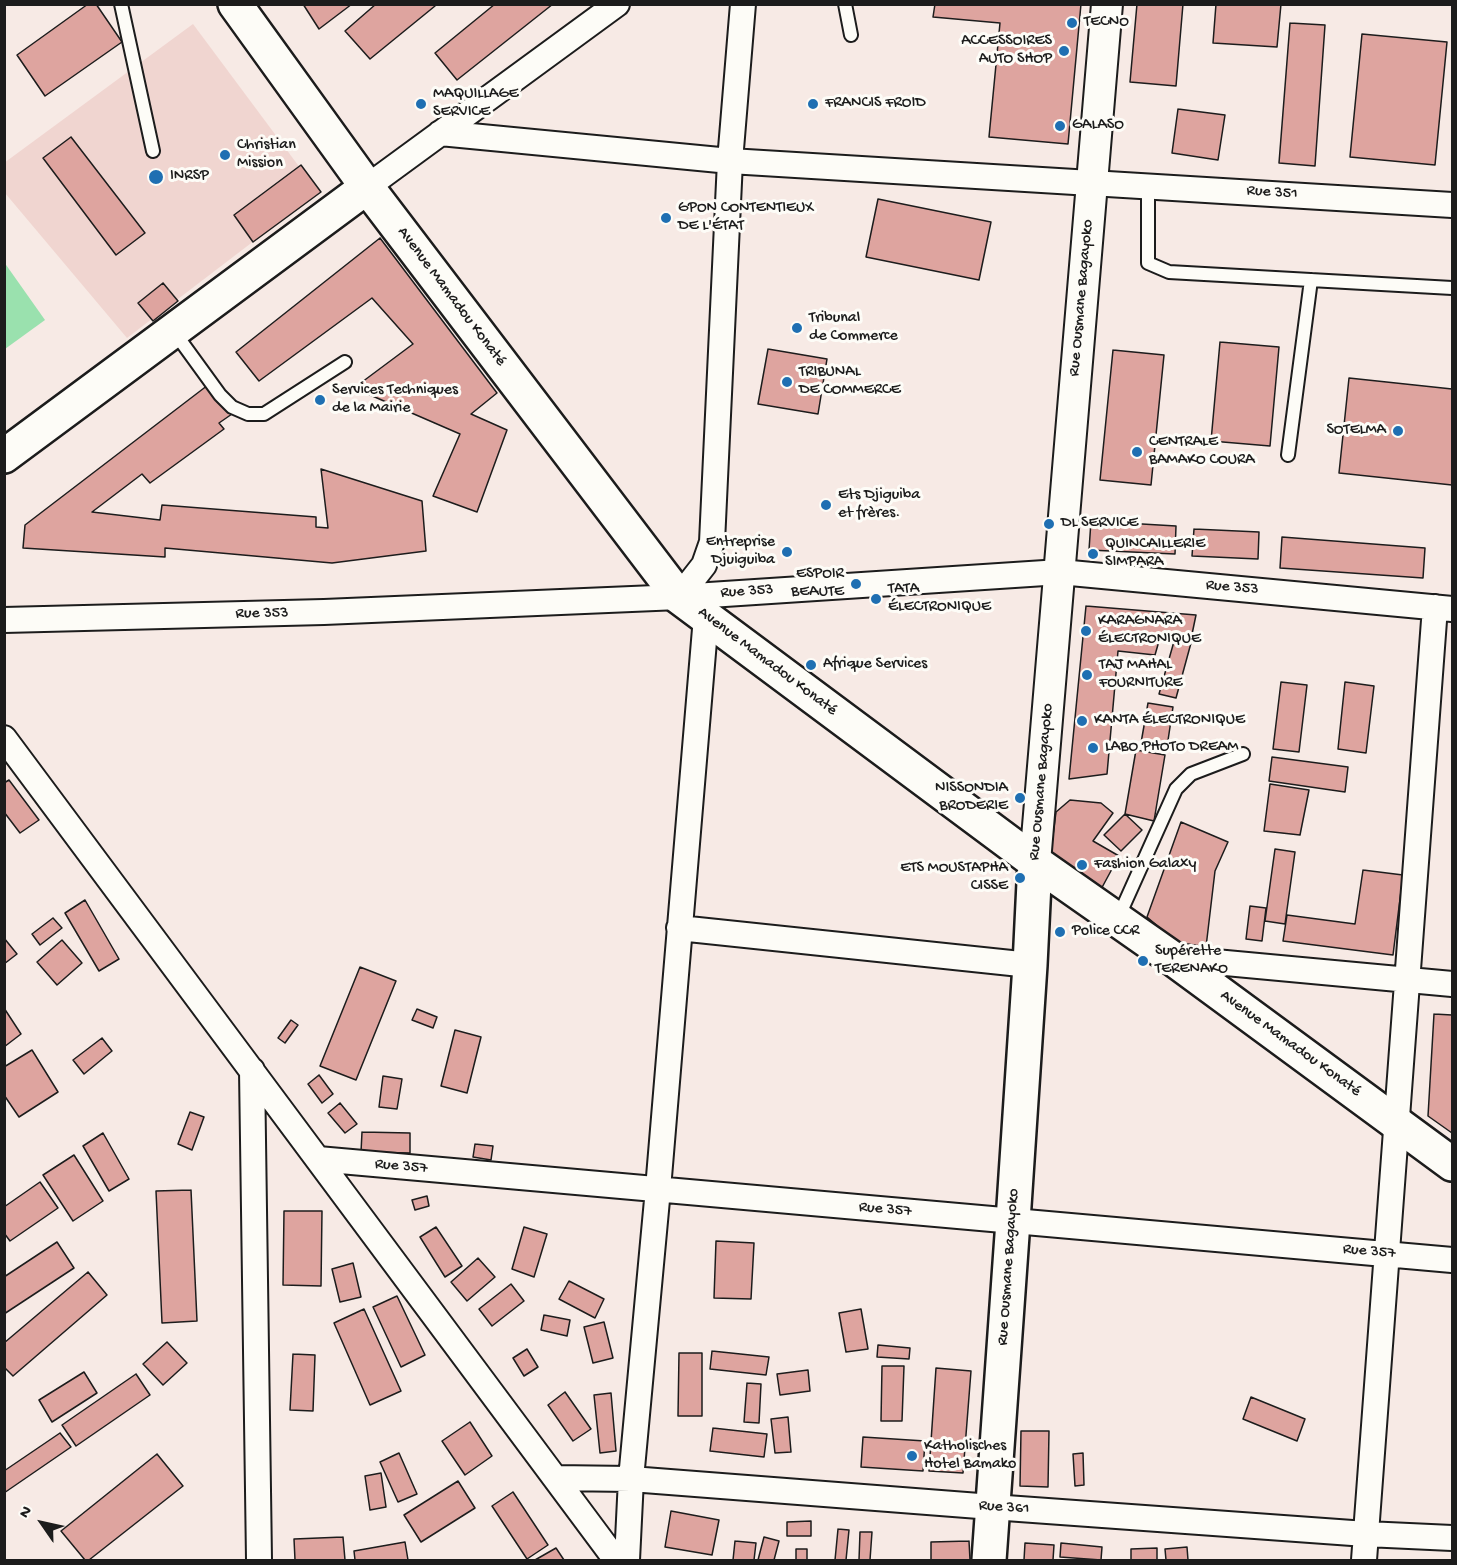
<!DOCTYPE html>
<meta charset="utf-8">
<style>
body{margin:0}
#map{position:relative;width:1457px;height:1565px;overflow:hidden;background:#f7eae5;font-family:"Gochi Hand",sans-serif}
canvas{display:block}
.frame{position:absolute;inset:0;border:6px solid #1c1c1c;pointer-events:none}
.north{position:absolute;left:12px;top:1493px;width:60px;height:60px;-webkit-text-stroke:4px #fdfcf7;paint-order:stroke;rotate:304deg;font-size:16px;font-weight:700;line-height:24px;text-align:center;color:#1c1c1c}
.north::after{content:'';display:block;margin:auto;width:21px;height:27px;background:#1c1c1c;clip-path:polygon(50% 0,100% 100%,50% 72%,0 100%)}
</style>
<div id="map">
<canvas width="1457" height="1565"></canvas>
<div class="frame"></div>
<div class="north">N</div>
</div>
<script>
const ctx = document.querySelector('canvas').getContext('2d');
ctx.lineJoin = 'round';
function fillPath(path, color) { ctx.fillStyle = color; ctx.fill(path, 'evenodd'); }
const shape = rows => new Path2D(rows.map(r => 'M' + r).join(''));
function strokePath(path, color, width, dash) { ctx.strokeStyle = color; ctx.lineWidth = width; ctx.lineCap = dash ? 'butt' : 'round'; ctx.setLineDash(dash || []); ctx.stroke(path); }
function label(font, color, halo, rows, align = 'center') {
  ctx.font = font + ' "Gochi Hand",sans-serif'; ctx.lineWidth = 6; ctx.setLineDash([]); ctx.textBaseline = 'middle'; ctx.strokeStyle = halo; ctx.fillStyle = color; for (const [text, x, y, turn = 0] of rows) {
    ctx.save(); ctx.translate(x, y); ctx.rotate((+turn || 0) * Math.PI / 180); ctx.textAlign = isNaN(turn) ? turn : align; if (halo) ctx.strokeText(text, 0, 0); ctx.fillText(text, 0, 0); ctx.restore();
  }
}
fillPath(shape([
 [193,24,318,192,127,338,5,193,4,163]
]), '#f0d5d0');
fillPath(shape([
 [4,262,45,320,5,349,4,349]
]), '#9ae1ae');
const building = shape([
 [88,4,96,4,122,42,45,96,17,55,88,4],
 [303,4,352,4,319,29,303,4],
 [376,4,433,4,435,6,370,59,345,31,376,4],
 [495,4,553,4,457,80,435,53,495,4],
 [935,4,1081,4,1068,144,989,137,1000,23,933,17,935,4],
 [1137,4,1183,4,1176,86,1130,82,1137,4],
 [1216,4,1281,4,1277,47,1213,43,1216,4],
 [1290,23,1325,25,1315,166,1279,163,1290,23],
 [1362,34,1447,42,1435,165,1350,157,1362,34],
 [1178,109,1225,115,1218,160,1172,153,1178,109],
 [71,137,145,233,116,255,43,158,71,137],
 [301,165,321,192,253,242,234,215,301,165],
 [878,199,991,222,979,280,866,257,878,199],
 [380,238,497,393,471,414,507,430,477,512,433,496,460,434,354,388,413,344,372,298,259,381,236,352,380,238],
 [163,283,178,301,153,321,138,303,163,283],
 [1220,342,1279,347,1270,446,1211,441,1220,342],
 [768,349,827,359,818,414,758,404,768,349],
 [1113,350,1164,355,1151,485,1100,480,1113,350],
 [1349,378,1452,389,1452,485,1339,473,1349,378],
 [208,385,232,414,219,423,224,429,150,483,142,474,92,512,160,520,162,505,316,517,316,527,328,528,321,469,422,501,426,551,332,563,165,548,165,557,23,548,25,525,208,385],
 [1091,521,1176,526,1175,554,1089,550,1091,521],
 [1194,529,1259,532,1258,559,1192,556,1194,529],
 [1282,537,1425,548,1423,578,1280,568,1282,537],
 [1086,606,1196,615,1191,639,1161,634,1155,655,1118,651,1107,774,1069,779,1086,606],
 [1175,638,1191,643,1176,698,1159,694,1175,638],
 [1281,682,1307,685,1299,752,1273,749,1281,682],
 [1345,682,1374,686,1366,753,1338,749,1345,682],
 [1148,703,1173,707,1167,747,1141,743,1148,703],
 [1136,750,1165,755,1154,821,1125,814,1136,750],
 [1272,757,1348,767,1345,792,1269,781,1272,757],
 [9,780,39,820,20,833,4,812,4,783,9,780],
 [1270,784,1309,790,1300,835,1264,831,1270,784],
 [1070,800,1101,803,1113,813,1093,841,1119,856,1099,893,1064,870,1051,851,1056,812,1070,800],
 [1125,814,1142,830,1121,851,1104,835,1125,814],
 [1181,822,1228,842,1215,871,1206,947,1176,942,1147,917,1181,822],
 [1275,849,1295,852,1285,924,1265,921,1275,849],
 [1363,870,1403,875,1393,955,1283,941,1287,915,1355,924,1363,870],
 [85,900,119,959,99,971,65,913,85,900],
 [1250,906,1266,908,1262,941,1246,939,1250,906],
 [53,918,62,928,40,945,32,934,53,918],
 [4,938,17,954,4,964,4,938],
 [62,940,82,963,57,985,37,962,62,940],
 [360,967,396,981,356,1080,320,1066,360,967],
 [4,1008,21,1034,4,1047,4,1008],
 [417,1009,437,1017,433,1028,412,1020,417,1009],
 [1434,1014,1452,1015,1452,1133,1428,1116,1434,1014],
 [291,1020,298,1025,285,1043,278,1038,291,1020],
 [455,1030,481,1037,467,1093,441,1086,455,1030],
 [102,1038,112,1051,84,1074,73,1060,102,1038],
 [32,1050,58,1092,19,1117,4,1095,4,1067,32,1050],
 [319,1075,333,1094,322,1103,308,1084,319,1075],
 [383,1076,402,1079,397,1109,379,1107,383,1076],
 [340,1103,357,1124,345,1133,328,1113,340,1103],
 [190,1112,204,1117,192,1150,178,1144,190,1112],
 [362,1132,410,1133,410,1153,361,1152,362,1132],
 [103,1133,129,1179,109,1191,83,1146,103,1133],
 [475,1144,493,1146,491,1160,473,1157,475,1144],
 [74,1155,103,1201,73,1221,43,1175,74,1155],
 [40,1182,58,1208,10,1241,4,1233,4,1207,40,1182],
 [191,1190,197,1321,162,1323,156,1191,191,1190],
 [427,1196,429,1206,415,1210,412,1200,427,1196],
 [284,1211,322,1211,321,1286,283,1285,284,1211],
 [436,1227,462,1266,445,1277,420,1237,436,1227],
 [524,1227,547,1234,534,1277,512,1269,524,1227],
 [716,1241,754,1243,751,1299,714,1298,716,1241],
 [57,1242,74,1268,4,1314,4,1277,57,1242],
 [478,1258,495,1277,467,1301,451,1282,478,1258],
 [353,1263,361,1297,340,1302,332,1269,353,1263],
 [88,1272,107,1295,13,1376,4,1367,4,1343,88,1272],
 [569,1281,604,1299,595,1318,559,1299,569,1281],
 [511,1284,524,1301,492,1326,479,1309,511,1284],
 [397,1296,425,1355,401,1367,373,1307,397,1296],
 [364,1309,401,1391,370,1405,334,1323,364,1309],
 [861,1309,868,1349,846,1352,839,1313,861,1309],
 [544,1315,570,1320,567,1336,541,1330,544,1315],
 [604,1322,613,1358,593,1363,584,1327,604,1322],
 [167,1342,187,1363,163,1385,143,1364,167,1342],
 [878,1345,910,1348,909,1359,877,1357,878,1345],
 [527,1349,538,1367,524,1376,513,1358,527,1349],
 [712,1351,769,1357,766,1375,710,1369,712,1351],
 [679,1353,702,1353,702,1416,678,1416,679,1353],
 [293,1354,315,1355,313,1411,290,1410,293,1354],
 [882,1366,904,1366,902,1421,881,1421,882,1366],
 [936,1368,971,1371,963,1473,929,1471,936,1368],
 [808,1370,810,1391,780,1395,777,1374,808,1370],
 [84,1372,97,1393,52,1422,39,1400,84,1372],
 [136,1374,150,1395,76,1446,62,1425,136,1374],
 [747,1383,761,1384,759,1423,744,1422,747,1383],
 [565,1392,591,1429,573,1441,548,1405,565,1392],
 [611,1393,616,1451,600,1453,594,1395,611,1393],
 [1251,1397,1305,1419,1297,1441,1243,1419,1251,1397],
 [788,1417,791,1452,775,1453,771,1419,788,1417],
 [470,1422,492,1456,465,1475,442,1441,470,1422],
 [713,1428,767,1434,764,1457,710,1451,713,1428],
 [1021,1431,1049,1431,1048,1487,1020,1486,1021,1431],
 [60,1433,71,1447,4,1493,4,1471,60,1433],
 [863,1437,925,1441,923,1471,861,1467,863,1437],
 [399,1453,417,1494,398,1502,380,1462,399,1453],
 [1083,1453,1084,1485,1075,1486,1073,1454,1083,1453],
 [157,1454,183,1486,89,1560,85,1560,61,1531,157,1454],
 [381,1473,386,1507,370,1510,365,1476,381,1473],
 [458,1481,475,1508,421,1542,404,1515,458,1481],
 [513,1492,548,1545,527,1559,492,1506,513,1492],
 [671,1511,719,1520,712,1555,665,1547,671,1511],
 [811,1521,811,1536,787,1536,787,1522,811,1521],
 [838,1529,849,1530,846,1560,835,1560,838,1529],
 [860,1532,872,1532,870,1560,859,1560,860,1532],
 [343,1537,345,1560,295,1560,294,1539,343,1537],
 [764,1537,779,1541,774,1560,758,1560,764,1537],
 [735,1541,756,1543,754,1560,733,1560,735,1541],
 [969,1541,970,1560,931,1560,931,1542,969,1541],
 [405,1542,408,1560,355,1560,354,1551,405,1542],
 [1025,1543,1054,1545,1053,1560,1024,1560,1025,1543],
 [1061,1543,1102,1547,1101,1560,1060,1557,1061,1543],
 [1187,1547,1188,1560,1166,1560,1165,1549,1187,1547],
 [556,1548,564,1560,535,1560,556,1548],
 [1157,1548,1157,1560,1131,1560,1131,1549,1157,1548],
 [796,1549,807,1549,807,1560,796,1560,796,1549]
]);
fillPath(building, '#dea49f');
strokePath(building, '#1c1c1c', 1.5);
const service = shape([
 [121,4,153,151],
 [845,4,851,35],
 [1148,186,1148,263,1169,272,1452,288],
 [175,333,220,395,232,407,248,414,264,414,345,362],
 [1288,455,1311,280],
 [1118,918,1176,789,1191,774,1243,754]
]);
const minor = shape([
 [440,133,730,161,1452,205],
 [367,187,617,4],
 [679,597,704,565,712,542,730,161,743,4],
 [4,620,324,612,679,597,1060,572,1452,609],
 [4,738,616,1560],
 [679,928,1030,965],
 [1172,958,1452,984],
 [252,1070,259,1560],
 [318,1159,1452,1260],
 [555,1478,631,1479,992,1507,1366,1534,1452,1538],
 [627,1560,631,1479,658,1189,706,617],
 [1364,1560,1435,607]
]);
const tertiary = shape([
 [1035,862,1107,4]
]);
const secondary = shape([
 [235,4,367,187,679,597,1035,862,1172,958,1452,1164],
 [4,456,367,187],
 [989,1560,1013,1221,1030,965,1035,862]
]);
strokePath(service, '#1c1c1c', 16);
strokePath(minor, '#1c1c1c', 28);
strokePath(tertiary, '#1c1c1c', 34);
strokePath(secondary, '#1c1c1c', 38);
strokePath(service, '#fdfcf7', 12);
strokePath(minor, '#fdfcf7', 24);
strokePath(tertiary, '#fdfcf7', 30);
strokePath(secondary, '#fdfcf7', 33);
for (const [x, y, r, color] of [
 [1072,23,6,"#1f6fb2"],
 [1064,51,6,"#1f6fb2"],
 [421,104,6,"#1f6fb2"],
 [813,104,6,"#1f6fb2"],
 [1060,126,6,"#1f6fb2"],
 [225,155,6,"#1f6fb2"],
 [156,177,8,"#1f6fb2"],
 [666,218,6,"#1f6fb2"],
 [797,328,6,"#1f6fb2"],
 [787,382,6,"#1f6fb2"],
 [320,400,6,"#1f6fb2"],
 [1398,431,6,"#1f6fb2"],
 [1137,452,6,"#1f6fb2"],
 [826,505,6,"#1f6fb2"],
 [1049,524,6,"#1f6fb2"],
 [787,552,6,"#1f6fb2"],
 [1093,554,6,"#1f6fb2"],
 [856,584,6,"#1f6fb2"],
 [876,599,6,"#1f6fb2"],
 [1086,631,6,"#1f6fb2"],
 [811,665,6,"#1f6fb2"],
 [1087,675,6,"#1f6fb2"],
 [1082,721,6,"#1f6fb2"],
 [1093,748,6,"#1f6fb2"],
 [1020,798,6,"#1f6fb2"],
 [1082,865,6,"#1f6fb2"],
 [1020,878,6,"#1f6fb2"],
 [1060,932,6,"#1f6fb2"],
 [1143,961,6,"#1f6fb2"],
 [912,1456,6,"#1f6fb2"]
]) { const dot = new Path2D(); dot.arc(x, y, r, 0, 2 * Math.PI); ctx.fillStyle = color; ctx.fill(dot); strokePath(dot, '#fdfcf7', 2); }
label('16px', '#1c1c1c', '#fdfcf7', [
 ["TECNO",1084,23],
 ["ACCESSOIRES",1052,42,"right"],
 ["AUTO SHOP",1052,60,"right"],
 ["MAQUILLAGE",433,95],
 ["SERVICE",433,113],
 ["FRANCIS FROID",825,104],
 ["GALASO",1072,126],
 ["Christian",237,146],
 ["Mission",237,164],
 ["INRSP",170,177],
 ["GPON CONTENTIEUX",678,209],
 ["DE L'ÉTAT",678,227],
 ["Tribunal",809,319],
 ["de Commerce",809,337],
 ["TRIBUNAL",799,373],
 ["DE COMMERCE",799,391],
 ["Services Techniques",332,391],
 ["de la Mairie",332,409],
 ["SOTELMA",1386,431,"right"],
 ["CENTRALE",1149,443],
 ["BAMAKO COURA",1149,461],
 ["Ets Djiguiba",838,496],
 ["et frères.",838,514],
 ["DL SERVICE",1061,524],
 ["Entreprise",775,543,"right"],
 ["Djuiguiba",775,561,"right"],
 ["QUINCAILLERIE",1105,545],
 ["SIMPARA",1105,563],
 ["ESPOIR",844,575,"right"],
 ["BEAUTE",844,593,"right"],
 ["TATA",888,590],
 ["ÉLECTRONIQUE",888,608],
 ["KARAGNARA",1098,622],
 ["ÉLECTRONIQUE",1098,640],
 ["Afrique Services",823,665],
 ["TAJ MAHAL",1099,666],
 ["FOURNITURE",1099,684],
 ["KANTA ÉLECTRONIQUE",1094,721],
 ["LABO PHOTO DREAM",1105,748],
 ["NISSONDIA",1008,789,"right"],
 ["BRODERIE",1008,807,"right"],
 ["Fashion Galaxy",1094,865],
 ["ETS MOUSTAPHA",1008,869,"right"],
 ["CISSE",1008,887,"right"],
 ["Police CCR",1072,932],
 ["Supérette",1155,952],
 ["TERENAKO",1155,970],
 ["Katholisches",924,1447],
 ["Hotel Bamako",924,1465]
], 'left');
label('16px', '#1c1c1c', '#fdfcf7', [
 ["Rue 351",1272,193,4],
 ["Avenue Mamadou Konaté",451,297,53],
 ["Rue Ousmane Bagayoko",1082,298,-85],
 ["Rue 353",1232,588,5],
 ["Rue 353",747,592,-4],
 ["Rue 353",262,614,-1],
 ["Avenue Mamadou Konaté",767,662,37],
 ["Rue Ousmane Bagayoko",1042,782,-85],
 ["Avenue Mamadou Konaté",1290,1044,36],
 ["Rue 357",401,1167,5],
 ["Rue 357",885,1210,5],
 ["Rue 357",1369,1252,5],
 ["Rue Ousmane Bagayoko",1009,1267,-86],
 ["Rue 361",1004,1508,4]
]);
</script>
